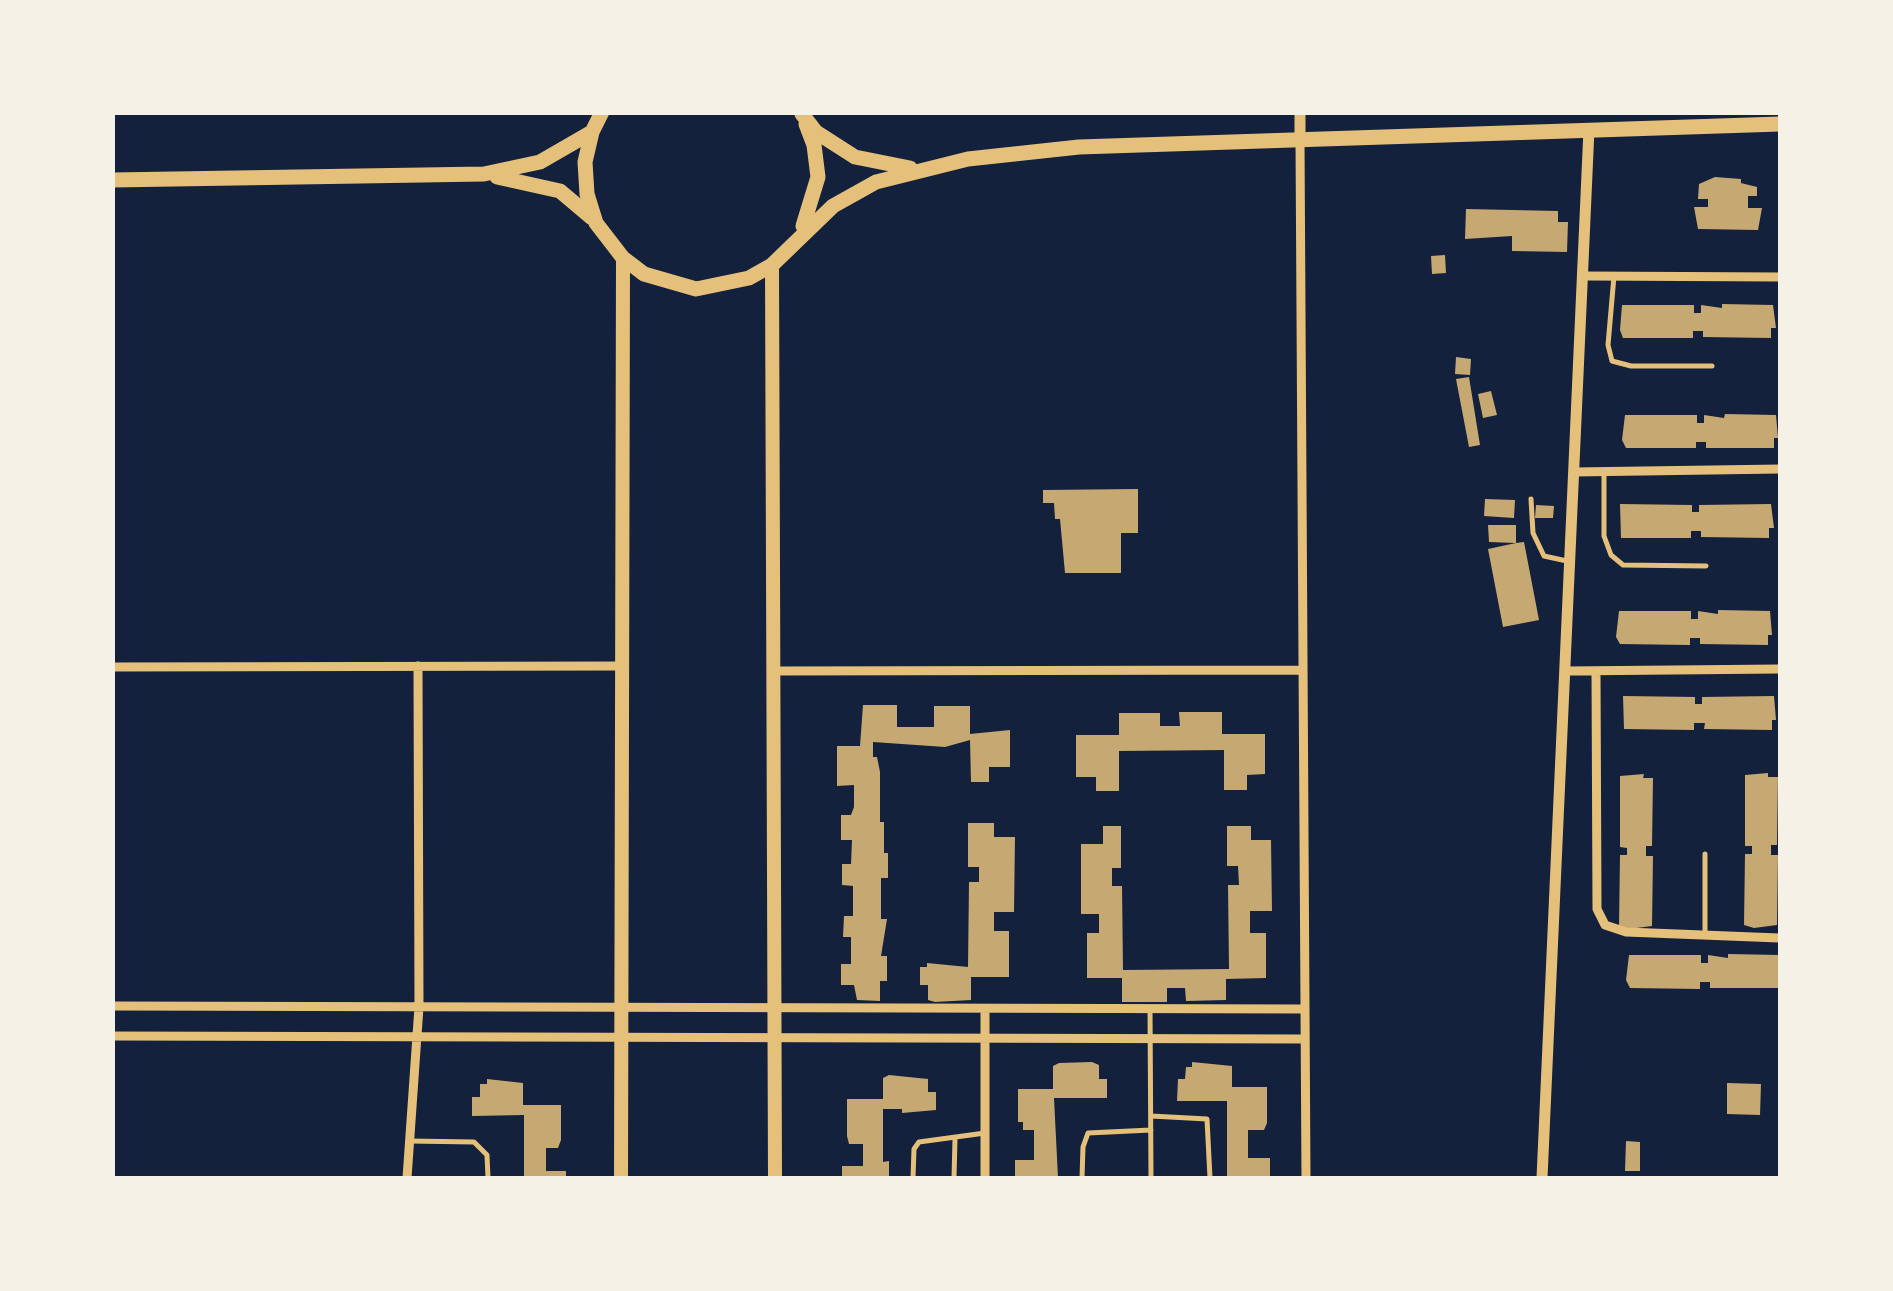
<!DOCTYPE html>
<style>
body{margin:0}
#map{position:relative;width:1893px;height:1291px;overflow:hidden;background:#14213d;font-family:"Archivo Narrow",sans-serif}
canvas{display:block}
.frame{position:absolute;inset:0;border:115px solid #f6f1e7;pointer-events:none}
</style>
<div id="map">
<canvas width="1893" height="1291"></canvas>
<div class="frame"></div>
</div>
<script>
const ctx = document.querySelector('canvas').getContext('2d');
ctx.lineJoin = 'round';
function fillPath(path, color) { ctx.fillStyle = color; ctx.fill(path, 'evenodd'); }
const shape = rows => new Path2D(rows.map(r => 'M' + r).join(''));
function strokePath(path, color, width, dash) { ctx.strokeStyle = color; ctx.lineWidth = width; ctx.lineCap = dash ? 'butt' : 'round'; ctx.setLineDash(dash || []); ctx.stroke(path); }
fillPath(shape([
 [1715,177,1741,179,1741,183,1757,187,1757,196,1748,196,1748,208,1762,208,1758,230,1698,229,1694,207,1708,207,1708,199,1698,199,1699,184],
 [1466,209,1558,211,1558,222,1568,222,1567,252,1512,251,1512,236,1465,239],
 [1445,255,1446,273,1432,274,1431,256],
 [1722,304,1773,305,1776,328,1771,328,1771,338,1703,337,1703,331,1693,331,1693,338,1623,338,1620,330,1622,305,1694,305,1694,313,1701,313,1701,305,1722,308],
 [1456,357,1471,359,1470,375,1455,374],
 [1469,377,1480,445,1469,447,1456,379],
 [1491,391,1497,415,1483,418,1478,394],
 [1725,414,1776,415,1778,438,1774,438,1774,448,1706,448,1706,442,1696,442,1696,448,1626,448,1622,440,1625,415,1697,415,1697,423,1704,423,1704,415,1724,418],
 [1138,489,1138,533,1121,533,1121,573,1065,573,1060,519,1055,519,1054,503,1043,503,1043,490],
 [1485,499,1515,500,1514,518,1484,516],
 [1620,504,1692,505,1692,512,1699,512,1699,505,1771,504,1774,528,1769,528,1769,538,1701,537,1701,531,1691,531,1691,538,1621,538],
 [1536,505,1554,506,1553,518,1535,518],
 [1488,525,1516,525,1516,543,1524,542,1539,620,1503,627,1488,549,1516,543,1489,542],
 [1718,610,1770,611,1772,635,1768,635,1768,645,1700,644,1700,638,1690,638,1690,645,1620,644,1616,637,1619,611,1691,611,1691,619,1698,619,1698,611,1718,614],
 [1623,696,1695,697,1695,704,1702,704,1702,697,1774,696,1776,720,1772,720,1772,730,1704,729,1705,723,1694,723,1694,730,1624,729],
 [863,705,897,705,897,727,934,727,934,706,970,706,970,734,1010,730,1010,767,989,767,989,782,971,782,970,740,945,747,873,742,873,757,877,757,880,772,880,822,884,822,884,853,888,853,888,878,881,878,881,919,887,919,881,956,887,956,887,981,880,981,880,1001,857,1000,854,985,841,985,841,964,851,964,851,937,843,937,844,916,853,916,853,886,842,885,842,864,851,864,852,840,841,840,841,815,851,815,854,807,854,785,837,786,837,746,860,746],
 [1179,712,1222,712,1222,734,1265,734,1265,774,1247,775,1247,790,1224,790,1224,750,1119,751,1119,791,1096,791,1096,777,1076,777,1076,735,1119,735,1119,713,1160,713,1160,726,1180,726],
 [1768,773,1768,777,1778,777,1777,845,1771,845,1771,855,1778,855,1777,925,1754,928,1744,925,1745,854,1752,854,1752,846,1745,846,1745,775],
 [1644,774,1643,778,1653,778,1652,846,1646,846,1646,856,1653,856,1652,926,1629,929,1619,926,1620,855,1627,855,1627,848,1620,847,1620,776],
 [968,823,994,823,994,837,1015,837,1014,912,994,912,994,931,1009,931,1009,977,971,977,971,1000,935,1002,928,1000,928,985,920,985,920,967,927,967,927,963,968,967,969,882,979,882,979,867,968,867],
 [1103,826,1121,826,1121,868,1112,868,1112,886,1122,886,1123,970,1229,969,1228,885,1239,885,1238,866,1227,866,1227,826,1251,826,1251,840,1271,840,1272,911,1250,911,1250,933,1266,933,1266,978,1226,979,1226,1000,1186,1001,1185,988,1167,988,1167,1002,1122,1002,1122,978,1087,978,1087,933,1099,933,1099,914,1081,914,1081,844,1103,844],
 [1728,954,1780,955,1778,988,1710,988,1710,982,1700,982,1700,989,1630,988,1626,980,1629,955,1701,955,1701,963,1708,963,1708,955,1728,958],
 [1092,1062,1099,1065,1099,1079,1107,1079,1107,1098,1054,1098,1058,1178,1015,1178,1015,1160,1034,1160,1034,1130,1023,1130,1023,1122,1018,1122,1018,1089,1053,1089,1053,1066,1059,1063],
 [1192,1062,1232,1066,1232,1087,1267,1087,1267,1123,1264,1130,1248,1130,1248,1158,1270,1158,1270,1178,1227,1178,1227,1101,1177,1101,1178,1079,1185,1079,1186,1067,1192,1067],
 [889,1075,928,1079,928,1092,936,1092,936,1110,902,1113,902,1109,883,1109,883,1162,889,1161,889,1178,842,1178,842,1166,863,1166,863,1144,849,1144,847,1136,847,1099,883,1099,883,1078],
 [487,1079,523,1083,523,1105,561,1105,561,1140,558,1148,546,1148,546,1171,566,1171,566,1178,524,1178,524,1115,472,1116,472,1097,480,1097,480,1084,487,1084],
 [1727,1083,1761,1084,1760,1115,1727,1114],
 [1626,1141,1640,1142,1640,1171,1625,1171]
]), '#c6a872');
strokePath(shape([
 [1614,276,1608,345,1612,361,1631,366,1712,366],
 [1604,472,1604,536,1611,555,1623,565,1706,566],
 [1531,499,1533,533,1544,556,1567,561],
 [1705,935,1705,854],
 [1150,1009,1151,1178],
 [1151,1116,1207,1119,1210,1178],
 [409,1141,474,1142,487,1155,488,1178],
 [913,1178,914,1149,919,1142,985,1133],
 [954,1178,955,1139],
 [1082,1178,1083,1147,1088,1133,1151,1130]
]), '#e5c07b', 5);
strokePath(shape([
 [1300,140,1306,1178],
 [1585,276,1780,277],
 [1574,472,1780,469],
 [112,667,619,666],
 [773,671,1303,670],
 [1565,671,1780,669],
 [1596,671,1597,909,1605,925,1626,932,1779,938],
 [112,1006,1305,1009],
 [112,1036,1305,1039],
 [407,1178,419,1007,418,666],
 [985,1178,985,1009]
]), '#e5c07b', 9);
strokePath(shape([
 [1300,140,1300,112],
 [1542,1178,1589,129]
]), '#e5c07b', 11);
strokePath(shape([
 [772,265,775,1178],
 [621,1178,623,258]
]), '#e5c07b', 14);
strokePath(shape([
 [602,112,592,132,585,162,587,194,596,223,623,258,644,274,696,289,749,278,772,265,833,206,876,182,968,159,1079,147,1780,124],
 [802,114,816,132,855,157,910,168],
 [497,177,560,191,592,218],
 [112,180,484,174,540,162,592,132],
 [803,226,818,177,814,145,806,124]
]), '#e5c07b', 15);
</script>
